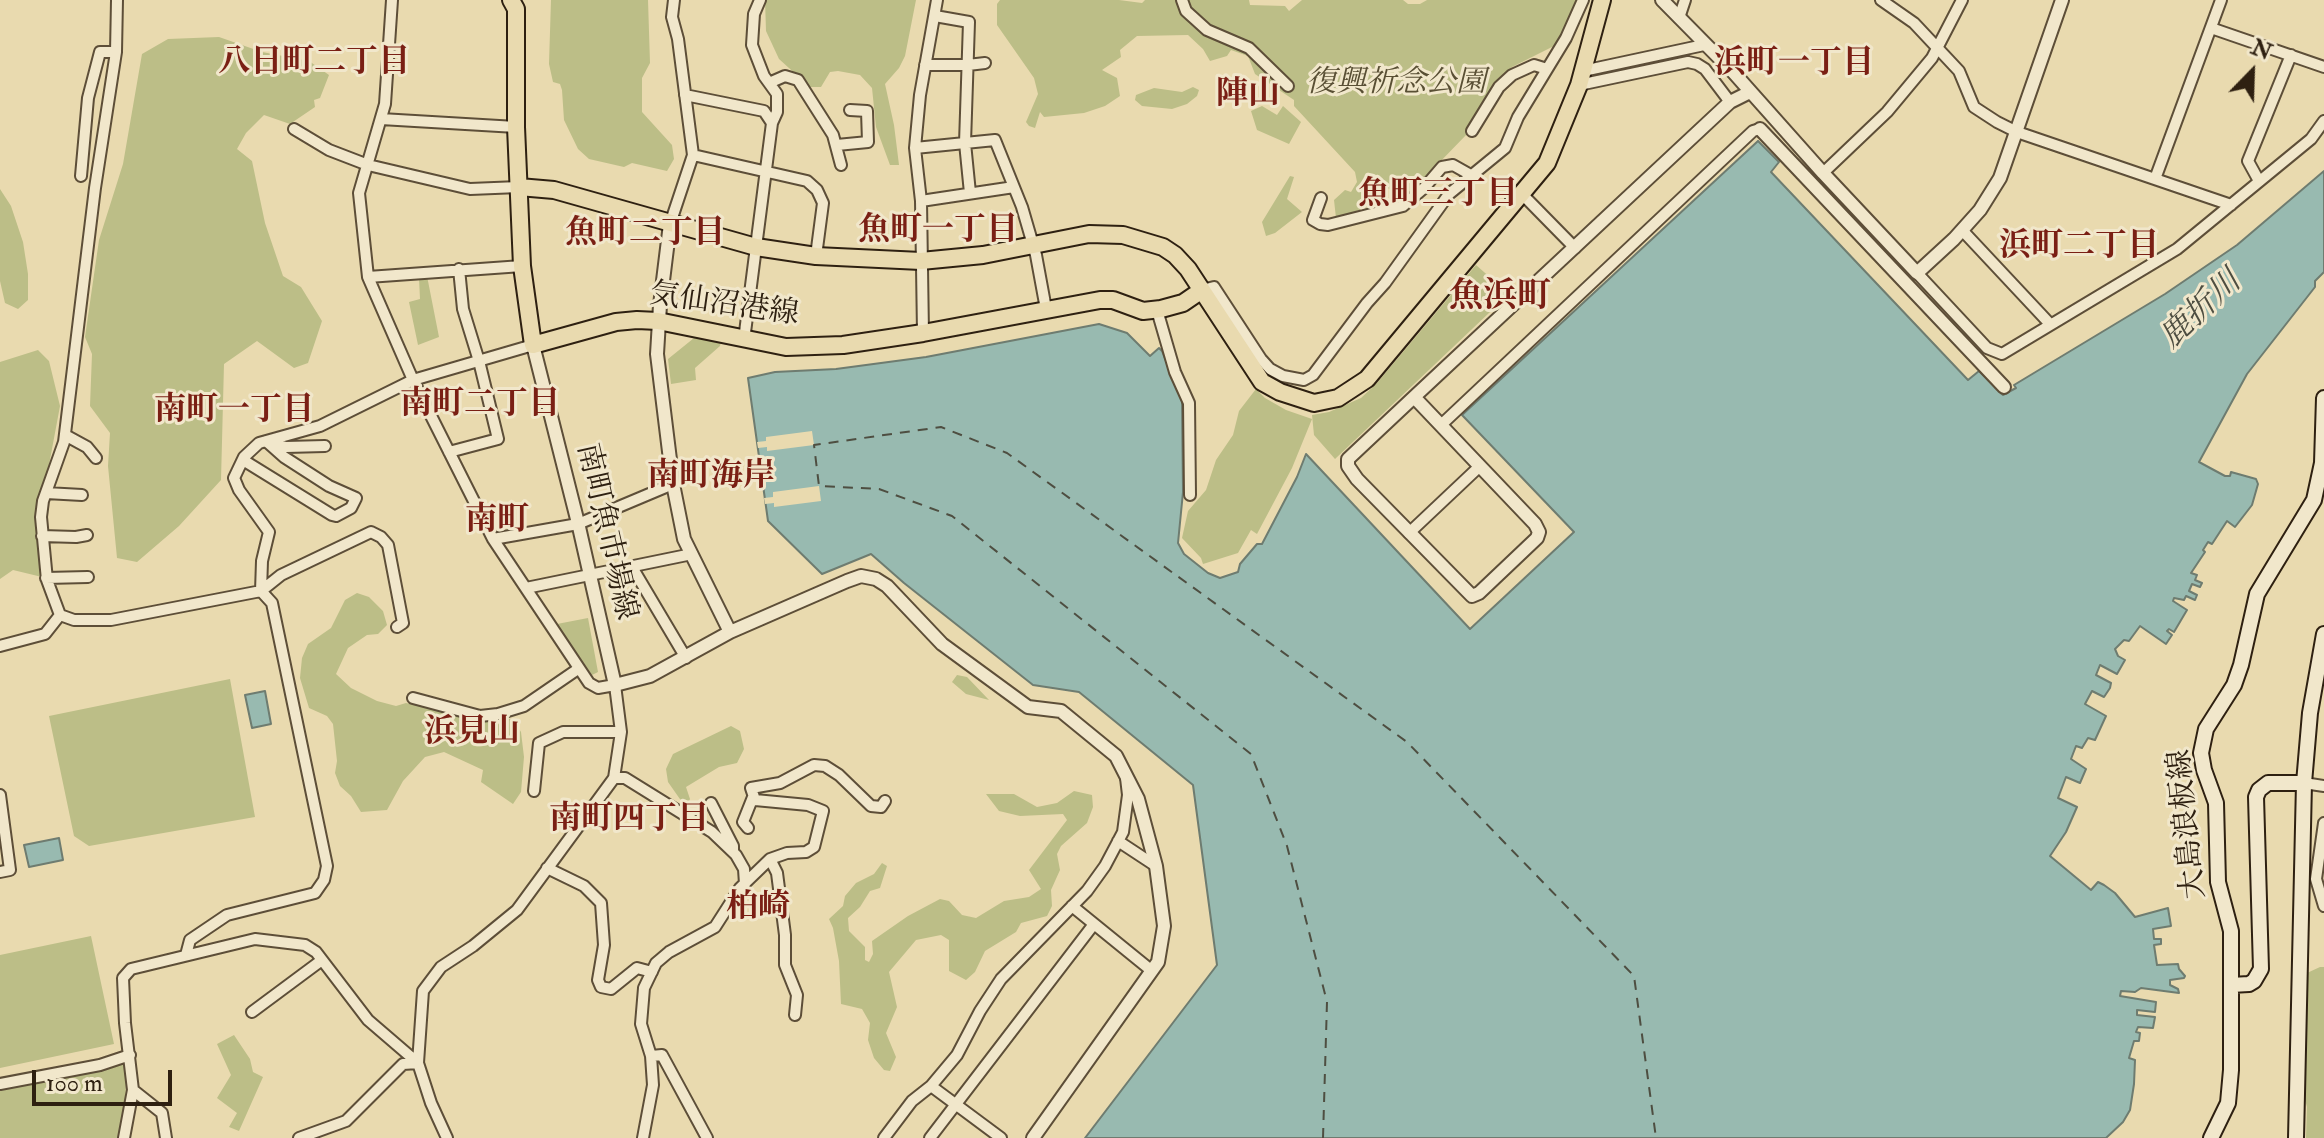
<!DOCTYPE html>
<meta charset="utf-8">
<style>
body{margin:0}
#map{position:relative;width:2324px;height:1138px;overflow:hidden;background:#e9daaf;font-family:"IM FELL Double Pica",serif}
canvas{display:block}
.north{position:absolute;left:2212px;top:32px;width:80px;height:80px;-webkit-text-stroke:6px #f1e7cb;paint-order:stroke;rotate:23deg;font-size:22px;font-weight:700;line-height:32px;text-align:center;color:#2e2011}
.north::after{content:'';display:block;margin:auto;width:28px;height:36px;background:#2e2011;clip-path:polygon(50% 0,100% 100%,50% 72%,0 100%)}
.scale{position:absolute;left:32px;top:1070px;width:140px;height:36px;box-sizing:border-box;border:4px solid #2e2011;border-top:0;padding-left:10px;font-size:24px;line-height:28px;white-space:nowrap;color:#2e2011;-webkit-text-stroke:6px #f1e7cb;paint-order:stroke}
</style>
<div id="map">
<canvas width="2324" height="1138"></canvas>
<div class="north">N</div>
<div class="scale">100 m</div>
</div>
<script>
const ctx = document.querySelector('canvas').getContext('2d');
ctx.lineJoin = 'round';
function fillPath(path, color) { ctx.fillStyle = color; ctx.fill(path, 'evenodd'); }
const shape = rows => new Path2D(rows.map(r => 'M' + r).join(''));
function strokePath(path, color, width, dash) { ctx.strokeStyle = color; ctx.lineWidth = width; ctx.lineCap = dash ? 'butt' : 'round'; ctx.setLineDash(dash || []); ctx.stroke(path); }
function label(font, color, halo, rows, align = 'center') {
  ctx.font = font + ' "IM FELL Double Pica","Noto Serif JP",serif'; ctx.lineWidth = 6; ctx.setLineDash([]); ctx.textBaseline = 'middle'; ctx.strokeStyle = halo; ctx.fillStyle = color; for (const [text, x, y, turn = 0] of rows) {
    ctx.save(); ctx.translate(x, y); ctx.rotate((+turn || 0) * Math.PI / 180); ctx.textAlign = isNaN(turn) ? turn : align; if (halo) ctx.strokeText(text, 0, 0); ctx.fillText(text, 0, 0); ctx.restore();
  }
}
fillPath(shape([
 [551,0,648,0,650,63,642,78,642,112,672,145,674,159,667,171,632,163,624,167,589,159,578,149,564,120,562,90,560,84,553,82,549,64],
 [765,0,916,0,905,56,899,68,885,84,894,125,899,165,890,165,876,127,872,88,860,75,838,71,830,72,821,87,810,87,779,59,766,31],
 [1000,0,1119,0,1142,3,1145,0,1249,0,1250,5,1285,6,1289,11,1302,0,1403,0,1408,4,1420,4,1427,0,1577,0,1563,38,1554,46,1512,67,1494,87,1468,133,1403,200,1388,188,1381,190,1377,199,1368,207,1336,218,1334,200,1345,190,1351,192,1357,182,1355,172,1294,106,1294,100,1255,74,1248,56,1231,50,1227,56,1210,61,1203,49,1188,35,1137,36,1120,50,1121,57,1102,70,1117,78,1120,96,1105,106,1084,113,1044,117,1040,112,1035,128,1029,126,1026,122,1038,94,1034,78,997,25,997,4],
 [219,37,262,52,309,61,329,75,320,98,314,100,315,107,290,124,264,115,246,133,237,149,252,161,265,223,283,276,301,287,322,321,308,363,294,368,257,341,224,364,221,480,179,526,137,562,117,558,108,466,110,433,90,406,92,354,85,337,99,240,123,164,142,54,168,39],
 [1193,87,1199,90,1197,96,1187,104,1172,109,1142,106,1135,100,1136,95,1154,88,1182,92],
 [1262,106,1277,115,1283,106,1301,122,1289,144,1257,130,1251,111],
 [1290,176,1294,177,1287,199,1302,212,1275,233,1266,236,1262,222],
 [0,189,11,206,23,242,28,274,28,300,18,309,5,303,0,281],
 [1476,265,1509,294,1335,459,1314,435,1312,415,1329,412,1361,398,1377,383],
 [427,276,439,337,418,345,409,302,420,299,419,278],
 [694,338,721,342,720,346,695,368,696,380,671,384,668,359],
 [38,350,49,361,60,406,49,465,35,510,42,577,13,570,0,579,0,362],
 [1256,389,1265,398,1286,410,1312,419,1292,468,1257,534,1251,530,1238,553,1203,564,1201,558,1182,538,1188,511,1206,490,1216,460,1233,435,1239,411],
 [357,593,369,597,383,611,387,625,378,634,367,635,348,648,336,674,351,688,377,701,396,706,406,703,464,716,513,719,521,732,524,757,521,792,513,804,481,782,483,770,444,752,425,757,403,781,387,810,361,812,351,796,340,786,335,773,337,761,333,724,327,716,309,708,300,678,302,658,308,644,331,628,345,600],
 [588,618,598,672,592,675,557,624],
 [957,675,967,677,989,700,966,694,952,682],
 [230,679,255,817,89,846,74,836,49,716],
 [731,726,740,731,744,749,737,763,719,767,686,787,690,799,688,803,682,802,668,782,666,769,673,754],
 [1074,791,1092,795,1093,807,1087,823,1061,846,1057,854,1060,870,1051,890,1052,906,1047,916,1021,923,1016,932,985,951,975,972,966,980,949,971,949,940,941,935,916,940,889,972,897,1007,886,1033,896,1057,890,1071,884,1070,874,1058,868,1040,870,1023,862,1009,841,1004,839,961,833,928,829,919,843,906,845,896,856,883,874,874,882,863,887,866,880,888,870,891,860,907,848,918,849,931,865,947,865,960,869,962,873,954,872,941,908,916,940,899,949,901,962,915,976,918,1004,901,1029,897,1041,889,1029,870,1067,820,1063,814,1020,816,999,811,986,794,1014,794,1037,807,1057,803],
 [91,936,114,1044,0,1068,0,955],
 [2320,967,2324,967,2324,1138,2306,1138,2307,1107,2295,1061,2307,973],
 [234,1035,250,1059,253,1072,263,1077,239,1131,229,1127,237,1113,217,1098,231,1075,217,1044],
 [127,1061,125,1110,119,1138,0,1138,0,1088]
]), '#bcbe87');
const water = shape([
 [1758,141,1779,162,1771,172,1968,380,1979,371,2003,395,2016,388,2014,385,2165,294,2237,245,2324,171,2324,272,2315,281,2315,287,2247,374,2199,462,2225,476,2230,476,2231,472,2256,479,2258,484,2252,505,2235,527,2227,521,2212,544,2208,542,2203,550,2205,552,2191,573,2197,575,2195,580,2202,583,2200,587,2192,584,2189,591,2197,595,2195,600,2186,596,2184,600,2174,598,2173,601,2187,610,2174,632,2169,629,2167,631,2172,635,2166,644,2140,626,2129,641,2124,640,2115,649,2118,656,2125,660,2117,674,2100,665,2096,675,2111,683,2110,688,2104,697,2092,691,2085,704,2106,716,2095,740,2088,738,2082,748,2076,746,2071,759,2086,769,2080,783,2066,777,2058,798,2077,807,2066,832,2050,856,2091,890,2098,882,2104,885,2115,893,2135,917,2168,908,2171,926,2153,929,2154,939,2161,939,2161,944,2154,945,2157,965,2178,964,2179,969,2185,976,2184,978,2170,980,2170,985,2178,989,2179,993,2141,988,2135,992,2121,991,2120,996,2156,1002,2155,1012,2137,1010,2137,1015,2155,1017,2153,1028,2138,1027,2136,1032,2140,1033,2139,1041,2134,1041,2129,1058,2135,1060,2134,1084,2130,1110,2123,1122,2106,1138,1085,1138,1217,965,1193,785,1079,692,1033,685,904,583,871,554,822,574,768,521,748,378,775,372,836,369,926,357,1099,324,1127,333,1150,356,1159,348,1162,351,1182,401,1183,492,1178,543,1184,554,1208,573,1220,578,1238,572,1240,564,1257,544,1262,544,1297,477,1306,454,1470,629,1574,532,1462,415,1758,141],
 [265,691,271,724,252,728,245,695,265,691],
 [59,838,63,860,29,867,24,845,59,838]
]);
fillPath(water, '#98bab0');
strokePath(water, '#6e7c70', 2);
fillPath(shape([
 [812,431,814,445,767,451,767,447,758,448,757,442,766,441,766,437],
 [819,486,821,501,774,507,774,503,765,504,764,498,773,497,773,492]
]), '#e9daaf');
strokePath(shape([
 [1323,1138,1327,1002,1287,846,1251,754,952,516,879,489,819,486,814,445,941,427,1007,453,1407,742,1634,976,1656,1138]
]), '#4e4e41', 2, [10, 8]);
const minor = shape([
 [117,0,116,52,95,188,64,442,43,501,41,517,47,580,60,615,74,620,111,620,261,591,281,575,371,532,381,537,388,545,403,623,397,627],
 [392,0,385,104,359,193,368,277,413,380,493,539,589,683,598,688,615,685,621,732,614,778,517,910,473,946,441,967,423,991,418,1063,431,1103,447,1138],
 [1182,0,1186,11,1207,30,1249,48,1288,86],
 [1881,0,1914,23,1959,71,1974,107,1997,122,2017,132,2231,205],
 [935,16,969,22,965,143,970,193],
 [1679,18,1685,0],
 [2211,28,2324,67],
 [925,65,968,65,985,63],
 [1583,71,1704,45],
 [769,83,785,76,798,80,833,135,841,165],
 [1579,85,1688,62,1697,64,1705,69,1730,102],
 [685,95,764,111,772,123],
 [381,119,516,127],
 [294,129,329,150,368,165,470,189,519,187],
 [1472,131,1499,87,1512,75,1534,65,1547,69],
 [837,145,868,142,867,111,850,110],
 [915,148,995,140,1022,207,1036,255,1046,309],
 [693,155,807,181,817,190,823,203,816,256],
 [1823,173,1887,112,1932,58,1962,0],
 [81,176,88,98,100,52,116,52],
 [2155,179,2221,0],
 [2259,181,2248,161,2291,55],
 [1522,194,1575,248],
 [1321,198,1313,220,1320,224,1328,225,1403,206,1424,188,1442,167,1453,165,1469,174],
 [921,201,1014,187],
 [670,224,693,155,678,39,672,17,674,0],
 [1962,230,2050,324],
 [1917,273,1987,348,2002,354,2177,249,2311,139,2324,121],
 [368,277,522,266],
 [1202,290,1214,287,1261,359,1270,369,1283,376,1304,380,1313,375,1367,303,1385,283,1449,194,1505,148,1518,117,1566,38,1583,0],
 [1157,310,1175,372,1189,403,1190,495],
 [923,333,921,201,915,148,920,95,937,0],
 [744,340,772,123,777,112,777,94,764,76,752,45,754,14,760,0],
 [1441,425,1753,131,1760,129],
 [65,435,87,447,96,458],
 [271,443,286,447,325,446],
 [449,452,498,439,479,361,463,309,459,269],
 [243,460,332,515,336,516,351,508,356,498,329,486,284,457,266,441],
 [46,493,82,495],
 [1409,533,1480,466],
 [42,536,76,537,87,535],
 [493,539,578,524,673,484],
 [632,567,686,658],
 [46,578,88,577],
 [526,588,692,554],
 [0,646,45,634,60,615],
 [413,698,480,716,498,714,524,706,578,669],
 [614,778,625,778,712,832,736,855,744,869,745,884],
 [2304,783,2324,786],
 [534,791,539,743,563,732,621,732],
 [0,795,10,870,0,872],
 [711,803,733,846,733,852],
 [2324,823,2316,879,2324,906],
 [748,828,743,822,753,797],
 [1118,841,1156,866],
 [770,859,777,873,785,935,785,965,797,995,795,1015],
 [547,868,584,886,601,903,604,945,598,980,601,987,611,989,637,968,652,972],
 [1072,906,1152,971],
 [186,955,190,940,227,915,315,893,324,880,327,866,272,603,261,591,262,561,269,532,239,490,234,478,244,457,259,443,320,426,413,380,533,345],
 [252,1012,322,960],
 [651,1056,662,1055,707,1138],
 [0,1084,100,1065,130,1055],
 [931,1086,1001,1138],
 [133,1090,162,1113,166,1138],
 [124,1138,133,1090,125,1023,123,978,131,969,255,939,305,945,316,952,368,1020,418,1063],
 [299,1138,346,1121,403,1064,418,1063],
 [643,1138,653,1085,651,1056,641,1024,644,988,656,963,669,952,715,927,740,888,770,859,787,853,806,852,814,847,823,811,808,805,755,800,751,788,780,783,814,765,825,766,839,775,871,806,881,807,885,801],
 [884,1138,912,1101,931,1086,957,1055,980,1011,1001,979,1087,891,1105,866,1123,832,1128,795,1126,778],
 [930,1138,1094,924]
]);
const tertiary = shape([
 [1662,0,1734,73,1823,173,1917,273,1954,239,1980,210,2000,178,2062,0],
 [1760,129,2004,387],
 [670,224,660,305,657,354,673,484,684,539,730,632,847,581,861,576,876,579,887,586,942,644,1028,707,1061,711,1116,756,1138,799,1156,866,1164,926,1158,962,1033,1138],
 [533,345,579,527,615,685,650,676,730,632],
 [1414,397,1535,524,1539,532,1537,538,1479,593,1472,596,1357,479,1348,466,1348,459,1414,397,1730,102,1750,92]
]);
const secondary = shape([
 [2231,985,2249,984,2254,981,2261,969,2256,797,2259,790,2268,783,2304,783],
 [2211,1138,2228,1103,2231,1070,2231,931,2218,882,2216,803,2204,770,2201,753,2206,729,2234,685,2241,665,2257,594,2314,500,2322,463,2324,398],
 [2296,1138,2304,783,2310,713,2324,634]
]);
const primary = shape([
 [511,0,516,9,516,127,522,266,533,345,616,322,637,320,658,321,786,347,843,345,923,333,1100,300,1113,300,1143,311,1161,309,1183,303,1202,290],
 [519,187,554,190,756,247,816,256,921,261,983,255,1089,234,1123,235,1163,247,1175,255,1188,269,1262,382,1280,392,1314,403,1338,398,1367,379,1547,163,1579,85,1602,0]
]);
strokePath(minor, '#5d4e38', 14);
strokePath(tertiary, '#5d4e38', 16);
strokePath(secondary, '#2e2011', 18);
strokePath(primary, '#2e2011', 20);
strokePath(minor, '#f1e7cb', 10);
strokePath(tertiary, '#f1e7cb', 12);
strokePath(secondary, '#f1e7cb', 14);
strokePath(primary, '#e9daaf', 16);
label('italic 30px', '#594f34', '#f1e7cb', [
 ["復興祈念公園",1396,85]
]);
label('30px', '#2e2011', '#f1e7cb', [
 ["気仙沼港線",724,306,8],
 ["南町魚市場線",605,532,77],
 ["大島浪板線",2189,824,-96]
]);
label('bold 32px', '#7a1f14', '#f1e7cb', [
 ["八日町二丁目",314,64],
 ["浜町一丁目",1794,65],
 ["陣山",1248,96],
 ["魚町三丁目",1438,196],
 ["魚町一丁目",938,232],
 ["魚町二丁目",645,235],
 ["浜町二丁目",2079,248],
 ["南町二丁目",480,406],
 ["南町一丁目",234,412],
 ["南町海岸",711,478],
 ["南町",497,522],
 ["浜見山",472,734],
 ["南町四丁目",629,821],
 ["柏崎",758,909]
]);
label('italic 32px', '#4e4e41', '#f1e7cb', [
 ["鹿折川",2202,311,-43]
]);
label('bold 34px', '#7a1f14', '#f1e7cb', [
 ["魚浜町",1500,299]
]);
</script>
